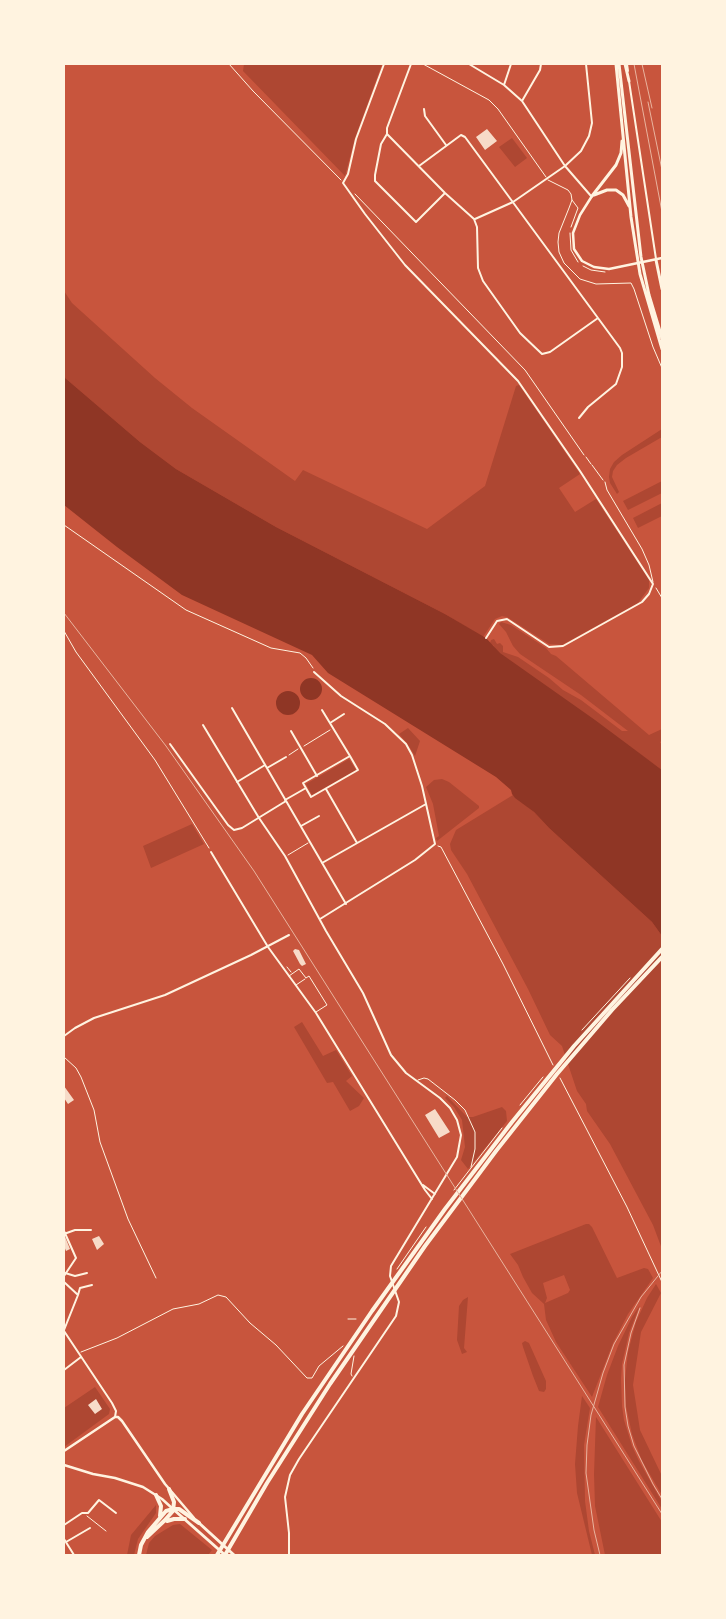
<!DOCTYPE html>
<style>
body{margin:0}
#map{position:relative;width:726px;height:1619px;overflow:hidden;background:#c8553d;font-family:"IBM Plex Sans",sans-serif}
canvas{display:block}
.frame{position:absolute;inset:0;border:65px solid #fff3e0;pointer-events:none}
</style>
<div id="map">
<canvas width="726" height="1619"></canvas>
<div class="frame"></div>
</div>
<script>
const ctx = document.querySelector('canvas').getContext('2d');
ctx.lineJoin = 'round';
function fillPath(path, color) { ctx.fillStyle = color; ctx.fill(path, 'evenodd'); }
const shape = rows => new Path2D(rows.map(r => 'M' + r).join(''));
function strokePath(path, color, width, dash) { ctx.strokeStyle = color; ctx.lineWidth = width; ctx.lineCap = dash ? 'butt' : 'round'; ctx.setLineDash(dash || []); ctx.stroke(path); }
fillPath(shape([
 [244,64,382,64,355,138,345,176,243,71],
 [512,138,527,158,515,167,499,147],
 [64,291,72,303,155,378,192,408,295,481,303,470,427,529,485,486,516,386,519,385,580,474,559,488,575,512,596,499,649,580,649,588,638,603,562,645,549,644,507,617,502,616,495,619,483,637,445,614,276,527,176,469,140,442,64,377],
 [662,429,662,437,626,458,617,465,613,471,612,477,619,492,617,494,610,483,609,477,610,469,614,462,622,455],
 [662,481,662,493,628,510,623,501],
 [662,503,662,516,638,528,633,518],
 [501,622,511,625,546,648,551,654,556,656,649,735,662,729,662,741,660,742,662,745,662,770,495,650,494,646,490,643,491,640,494,639,497,644,500,643,503,646,503,652,518,657,549,678,563,690,581,700,622,731,628,731,581,695,520,654,513,646,506,632,499,624],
 [408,728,420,741,415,756,407,743,399,734],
 [349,759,356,770,312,795,306,784],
 [442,779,449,782,479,806,479,808,437,841,436,838,439,836,433,804,426,787,434,780],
 [513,795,534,812,549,828,652,922,662,936,662,1249,653,1225,610,1144,587,1111,586,1104,577,1091,562,1046,550,1035,528,989,467,874,451,850,450,844,456,830],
 [192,824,204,844,151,868,143,846],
 [302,1022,323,1056,336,1050,352,1076,346,1081,364,1098,359,1106,350,1111,333,1082,327,1083,294,1027],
 [447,1096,467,1117,473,1117,502,1107,506,1111,507,1121,468,1169,461,1160,465,1147,462,1120,454,1107,445,1098],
 [586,1224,589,1224,592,1227,617,1278,644,1268,648,1269,653,1278,628,1314,613,1343,592,1397,556,1342,546,1320,544,1304,532,1293,523,1277,518,1265,510,1254],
 [564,1275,570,1290,568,1293,545,1303,547,1298,543,1283],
 [656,1284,661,1293,641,1332,633,1385,640,1430,662,1476,662,1495,642,1461,632,1434,626,1406,625,1380,628,1352,636,1322,647,1298],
 [468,1297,464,1348,467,1352,462,1354,457,1340,459,1306,463,1300],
 [640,1305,629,1333,622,1364,621,1379,622,1406,624,1420,632,1446,639,1461,662,1502,662,1509,598,1407,607,1375,618,1346,632,1317],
 [525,1341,529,1343,546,1381,546,1389,544,1392,539,1391,533,1376,523,1347,522,1343],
 [95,1387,110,1409,109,1414,64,1447,64,1408],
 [582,1396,590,1408,584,1445,585,1501,589,1531,595,1555,592,1555,577,1493,575,1464,578,1426],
 [596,1417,662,1522,662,1555,605,1555,595,1506,594,1474],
 [156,1505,156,1513,138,1539,134,1555,127,1555,131,1535],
 [180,1524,212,1550,208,1555,146,1555,149,1543,155,1536,173,1525]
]), '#ae4732');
fillPath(shape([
 [64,377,140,442,176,469,276,527,445,614,486,638,500,653,595,720,662,770,662,936,652,922,549,828,534,812,515,798,512,794,511,790,496,777,328,673,312,655,182,595,117,547,64,505],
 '300 689a11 11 0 1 1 22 0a11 11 0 1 1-22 0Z',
 '276 703a12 12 0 1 1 24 0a12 12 0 1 1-24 0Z'
]), '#8f3625');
fillPath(shape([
 [487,129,497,141,485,150,476,137],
 [295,949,299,950,306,964,302,966,300,964,293,951],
 [64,1086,74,1100,68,1104,64,1098],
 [435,1109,450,1132,439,1138,425,1115],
 [64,1234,70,1249,66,1251,64,1246],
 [99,1236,104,1244,97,1250,92,1239],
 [96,1399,102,1409,95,1414,88,1405]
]), '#f7dbc8');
strokePath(shape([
 [229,64,253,91,341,180],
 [423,64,489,100,498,109,546,177],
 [548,180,568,190,571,194,572,200,569,208,559,233,558,242,559,252,564,263,580,279,596,284,631,283,634,289,653,347,662,368],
 [355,194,525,370,584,455],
 [571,227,578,208,572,200],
 [570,233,571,250,578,262],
 [583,266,591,270,605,272],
 [592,465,603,480],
 [64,525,186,610,271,648,300,653,306,658,313,668],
 [656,588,662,598],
 [64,631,76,652,155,760,209,848],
 [304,746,330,730],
 [289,755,298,749],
 [438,846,441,847,503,964,553,1065],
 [288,855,308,843],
 [287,967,291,972],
 [582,1030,630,978],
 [64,1057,76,1068,81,1077,94,1110,100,1142,128,1219,156,1278],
 [560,1078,627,1207,662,1282],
 [418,1080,424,1078,428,1079,455,1100,465,1110,475,1132,475,1149,471,1167],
 [520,1105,543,1077],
 [454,1190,502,1128],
 [397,1269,426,1227],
 [348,1319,356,1319],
 [81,1352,117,1338,173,1309,199,1304,218,1295,226,1297,250,1323,276,1345,307,1378,312,1378,319,1366,343,1346],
 [352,1376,351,1374,354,1356],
 [87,1516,106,1531]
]), '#fff3e0', 1);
strokePath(shape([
 [586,457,591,464],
 [605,482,607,490,642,549,649,565,653,582],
 [289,976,299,969,306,978,309,976,327,1005,316,1012],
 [296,985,305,979]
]), '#fff3e0', 1);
strokePath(shape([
 [384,64,356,139,348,174,343,183,365,214,405,265,518,381,580,471,653,584,649,594,642,602,563,646,549,647,507,619,497,621,486,638],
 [411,64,387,128,387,134,381,144,375,175,375,181,416,222,445,193],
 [469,64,504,85,522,101,565,166,591,196],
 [627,64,628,71],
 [629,81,656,259],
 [504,85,511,64],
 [522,101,540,70,541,64],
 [424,109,425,116,446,145],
 [387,134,445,193,474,219],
 [419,166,461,135,465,137,620,348,622,353,622,367,616,384,588,407,579,418],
 [474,219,477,227,478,268,483,281,520,333,542,354,550,352,598,318],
 [475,219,513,202,565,166,581,151,589,136,592,123,586,64],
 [314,672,341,696,385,724,406,744,412,755,422,786,435,844,415,860,320,919],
 [232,708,346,904],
 [322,710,350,756],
 [330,723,344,714],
 [203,725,259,818,285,856,326,931,363,993,391,1055,406,1073,440,1098,450,1108,457,1120,461,1135,457,1157,391,1266,390,1276,399,1302,396,1316,299,1459,290,1475,285,1497,289,1533,289,1555],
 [291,731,317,776],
 [170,744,228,825,234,830,242,828,286,801],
 [350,756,358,770,311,797,303,783,350,756],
 [267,768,286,757],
 [237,782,265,765],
 [326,789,357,843],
 [285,800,306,788],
 [301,826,319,816],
 [211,852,268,947,316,1013,425,1190,432,1199],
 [322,863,426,804],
 [64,1036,75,1028,94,1018,165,995,251,955,289,935],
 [423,1185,435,1194],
 [64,1231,76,1258,64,1276],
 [64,1234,75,1230,91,1230],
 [65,1273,75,1276,87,1273],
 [64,1282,78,1295,64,1330],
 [78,1295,80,1288,92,1285],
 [64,1331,112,1403,116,1411,115,1417],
 [64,1370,81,1357],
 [64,1525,82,1513,88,1513,99,1500,116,1513],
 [64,1539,74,1555],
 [66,1542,90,1528]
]), '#fff3e0', 2);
strokePath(shape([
 [592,196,580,215,573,233,574,249,582,261,594,267,609,269,662,258]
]), '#fff3e0', 2.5);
strokePath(shape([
 [64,1451,115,1417,118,1417,122,1421,165,1484,194,1518],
 [64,1465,93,1474,115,1478,143,1487,162,1499,173,1509]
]), '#fff3e0', 2.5);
strokePath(shape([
 [173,1509,225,1555],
 [199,1523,234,1555]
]), '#fff3e0', 3);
strokePath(shape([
 [616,64,631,217,640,274,662,349],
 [619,64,641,257,649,295,662,338],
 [625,64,629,81],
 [594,195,607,190,616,190,623,195,629,206],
 [592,196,616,165,621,153,622,141],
 [656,260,662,289]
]), '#fff3e0', 3);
strokePath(shape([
 [156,1495,161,1506,160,1516],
 [167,1521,174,1519,185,1519],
 [147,1537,164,1521,173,1511,174,1502,169,1489],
 [139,1555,141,1545,148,1532,166,1511,173,1509,179,1509,199,1523],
 [217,1555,302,1414,372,1311,445,1209,512,1122,574,1046,662,949],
 [225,1555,267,1483,330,1384,425,1246,496,1151,557,1074,612,1010,662,957]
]), '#fff3e0', 4);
strokePath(shape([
 [634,64,662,212],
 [642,64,652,108],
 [648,102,662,170],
 [64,613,166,746,254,871,662,1514],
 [640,1308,631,1333,624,1365,625,1407,628,1426,634,1446,653,1484,662,1499],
 [600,1555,594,1530,586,1473,587,1445,591,1415,603,1373,614,1344,641,1297,662,1271]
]), '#e9b49f', 1);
</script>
